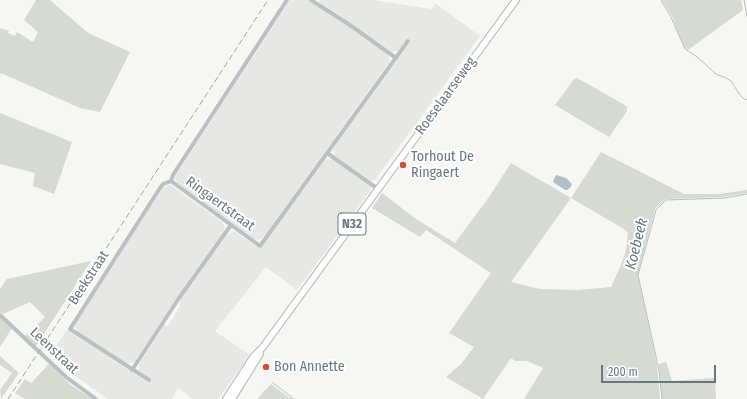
<!DOCTYPE html>
<style>
body{margin:0}
#map{position:relative;width:747px;height:399px;overflow:hidden;background:#f6f6f3;font-family:"Fira Sans Condensed",sans-serif}
canvas{display:block}
.scale{position:absolute;left:601px;top:365px;width:115px;height:18px;box-sizing:border-box;border:2px solid #687881;border-top:0;padding-left:5px;font-size:12px;line-height:14px;white-space:nowrap;color:#687881;-webkit-text-stroke:3px #fff;paint-order:stroke}
</style>
<div id="map">
<canvas width="747" height="399"></canvas>
<div class="scale">200 m</div>
</div>
<script>
const ctx = document.querySelector('canvas').getContext('2d');
ctx.lineJoin = 'round';
function fillPath(path, color) { ctx.fillStyle = color; ctx.fill(path, 'evenodd'); }
const shape = rows => new Path2D(rows.map(r => 'M' + r).join(''));
function strokePath(path, color, width, dash) { ctx.strokeStyle = color; ctx.lineWidth = width; ctx.lineCap = dash ? 'butt' : 'round'; ctx.setLineDash(dash || []); ctx.stroke(path); }
function label(font, color, halo, rows, align = 'center') {
  ctx.font = font + ' "Fira Sans Condensed",sans-serif'; ctx.lineWidth = 4; ctx.setLineDash([]); ctx.textBaseline = 'middle'; ctx.strokeStyle = halo; ctx.fillStyle = color; for (const [text, x, y, turn = 0] of rows) {
    ctx.save(); ctx.translate(x, y); ctx.rotate((+turn || 0) * Math.PI / 180); ctx.textAlign = isNaN(turn) ? turn : align; if (halo) ctx.strokeText(text, 0, 0); ctx.fillText(text, 0, 0); ctx.restore();
  }
}
fillPath(shape([
 [290,0,308,0,349,26,387,54,390,61,263,238,257,240,253,239,178,185,175,178,176,175],
 [320,0,371,0,432,9,435,3,480,36,375,180,371,181,336,157,333,149,411,41,408,39,399,51,392,52,351,23,319,2],
 [326,159,333,159,369,185,371,190,297,290,266,267,215,331,250,355,218,399,193,399,178,388,172,399,108,399,77,377,51,354,67,330,149,383,151,380,139,371,139,364,164,325,168,326,180,306,180,300,227,235,233,231,236,232,260,249],
 [169,185,172,186,222,222,225,229,177,297,135,361,132,363,125,363,78,333,75,326,76,322,162,189]
]), '#e7e7e6');
fillPath(shape([
 [36,0,50,0,88,33,130,52,100,112,80,108,1,73,0,75,0,28,9,31,8,33,15,36,17,32,33,42,38,32,24,20],
 [662,0,741,0,743,10,688,50,683,45,672,16],
 [577,78,623,104,627,107,627,111,609,137,555,105,574,79],
 [0,113,72,142,54,194,33,186,35,173,0,164],
 [601,152,684,194,719,194,747,190,747,193,721,197,666,199,658,206,655,209,638,276,657,364,660,399,524,399,543,368,527,361,515,361,511,358,483,399,446,377,461,364,474,347,449,333,491,273,426,230,420,237,372,208,382,193,416,219,455,243,489,197,511,163,571,198],
 [571,198,624,229,628,233,626,251,620,267,611,287,578,290,540,289,511,282],
 [91,261,36,346,25,336,45,317,30,302,3,314,0,312,0,289,7,279],
 [0,317,12,328,0,347],
 [0,356,19,373,1,399,0,390,12,373,0,365],
 [666,362,672,381,715,378,716,399,662,399,659,364],
 [49,364,72,386,93,399,25,399,15,393,25,379,31,383],
 [271,384,287,396,292,399,257,399]
]), '#d6dad3');
fillPath(shape([
 [556,175,566,178,571,183,572,185,570,188,567,190,565,190,553,182,554,179]
]), '#b4c0c4');
strokePath(shape([
 [661,0,670,15,685,49,696,56,716,74,726,78,731,81,740,95,745,100,747,99],
 [744,0,747,16],
 [272,382,294,399],
 [662,399,659,370,638,275,656,210,666,200,724,198,747,194]
]), '#b4c0c4', 1);
const primary = shape([
 [226,399,254,356,263,347,516,0],
 [232,399,260,354]
]);
strokePath(primary, '#afb5b7', 8);
strokePath(shape([
 [311,0,350,25,396,58],
 [327,153,378,189],
 [171,181,260,246,408,41],
 [171,181,173,175,287,0],
 [0,315,66,377,96,399],
 [132,370,179,298,231,225],
 [149,380,70,329,160,188,163,184,171,181]
]), '#bbc0c3', 4);
strokePath(primary, '#fff', 6);
strokePath(shape([
 [8,399,268,0]
]), '#9ea5a9', 1, [6, 3]);
for (const [x, y, r, color] of [
 [403,165,4,"#d14f38"],
 [266,367,4,"#d14f38"]
]) { const dot = new Path2D(); dot.arc(x, y, r, 0, 2 * Math.PI); ctx.fillStyle = color; ctx.fill(dot); strokePath(dot, '#fff', 1.5); }
for (const [x, y, w] of [
 [352,224,28]
]) { const box = new Path2D(); box.roundRect(x - w / 2, y - 11, w, 22, 3); ctx.fillStyle = '#fff'; ctx.fill(box); strokePath(box, '#687881', 1); }
label('bold 13px', '#687881', null, [
 ["N32",352,224]
]);
label('14px', '#687881', '#fff', [
 ["Roeselaarseweg",446,96,-54],
 ["Ringaertstraat",220,204,36],
 ["Beekstraat",89,278,-57],
 ["Leenstraat",54,351,43]
]);
label('14px', '#687881', '#fff', [
 ["Torhout De",411,157],
 ["Ringaert",411,173],
 ["Bon Annette",274,367]
], 'left');
label('italic 15px', '#64787e', '#fff', [
 ["Koebeek",637,244,-76]
]);
</script>
